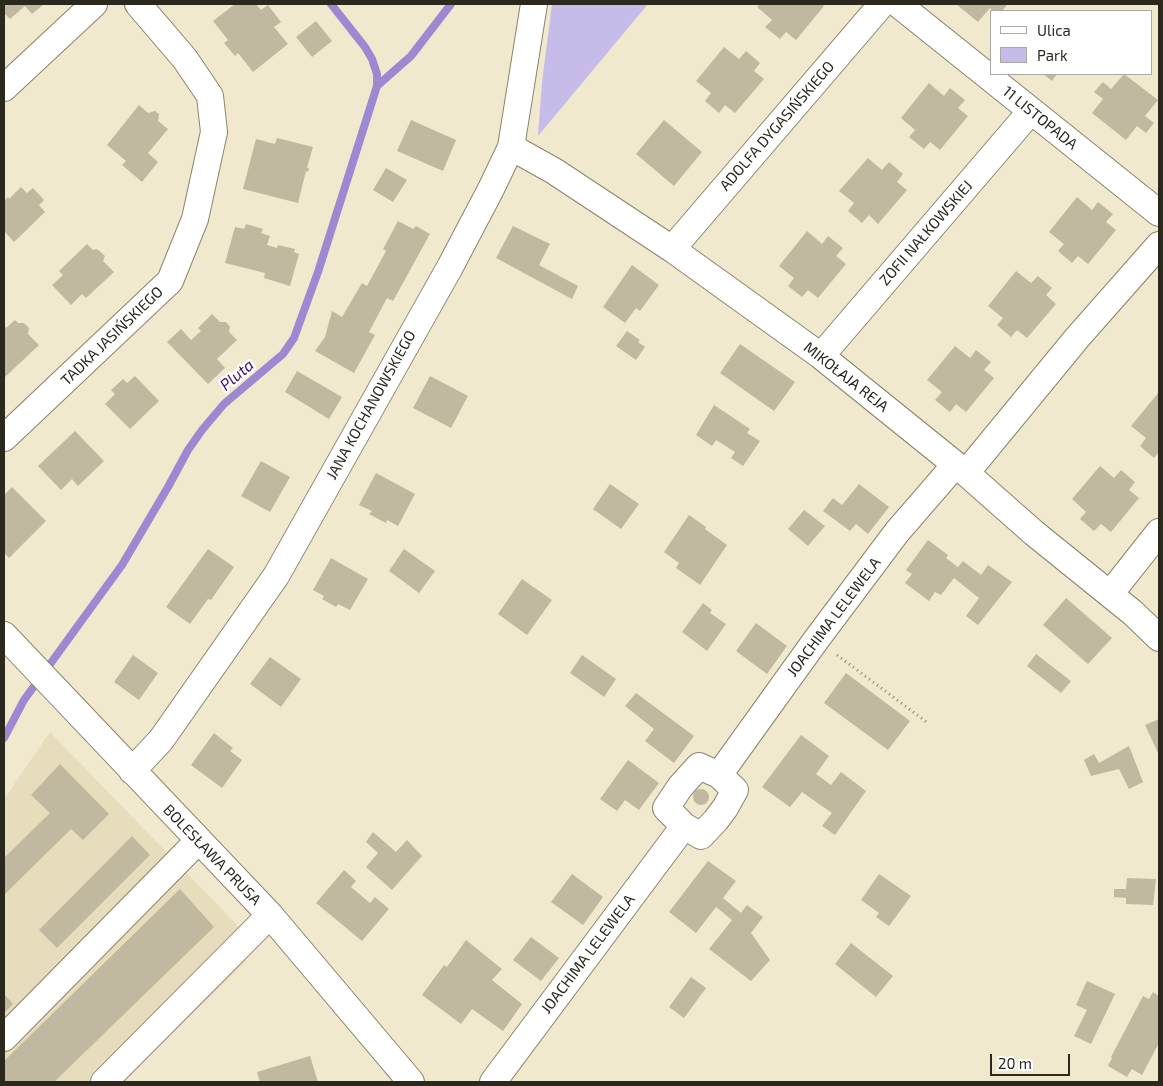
<!DOCTYPE html>
<meta charset="utf-8">
<style>
body{margin:0}
#map{position:relative;width:1163px;height:1086px;overflow:hidden;background:#f1e9ce;font-family:"Exo 2",sans-serif}
canvas{display:block}
.frame{position:absolute;inset:0;border:5px solid #2b281e;pointer-events:none}
.legend{position:absolute;left:990px;top:10px;width:162px;height:65px;box-sizing:border-box;background:#fff;border:1px solid #aaa9a5;margin:0;padding:6px 9px;list-style:none;font-size:15px;color:#2b281e}
.legend li{display:flex;align-items:center;gap:10px;height:25px}
.legend b{width:25px;border:1px solid #aaa9a5}
.scale{position:absolute;left:990px;top:1054px;width:80px;height:22px;box-sizing:border-box;border:2px solid #2b281e;border-top:0;padding-left:6px;font-size:15px;line-height:18px;white-space:nowrap;color:#2b281e;-webkit-text-stroke:4px #fff;paint-order:stroke}
</style>
<div id="map">
<canvas width="1163" height="1086"></canvas>
<div class="frame"></div>
<ul class="legend">
<li><b style="height:6px;background:#fff"></b>Ulica</li>
<li><b style="height:14px;background:#c7bbea"></b>Park</li>
</ul>
<div class="scale">20 m</div>
</div>
<script>
const ctx = document.querySelector('canvas').getContext('2d');
ctx.lineJoin = 'round';
function fillPath(path, color) { ctx.fillStyle = color; ctx.fill(path, 'evenodd'); }
const shape = rows => new Path2D(rows.map(r => 'M' + r).join(''));
function strokePath(path, color, width, dash) { ctx.strokeStyle = color; ctx.lineWidth = width; ctx.lineCap = dash ? 'butt' : 'round'; ctx.setLineDash(dash || []); ctx.stroke(path); }
function label(font, color, halo, rows, align = 'center') {
  ctx.font = font + ' "Exo 2",sans-serif'; ctx.lineWidth = 5; ctx.setLineDash([]); ctx.textBaseline = 'middle'; ctx.strokeStyle = halo; ctx.fillStyle = color; for (const [text, x, y, turn = 0] of rows) {
    ctx.save(); ctx.translate(x, y); ctx.rotate((+turn || 0) * Math.PI / 180); ctx.textAlign = isNaN(turn) ? turn : align; if (halo) ctx.strokeText(text, 0, 0); ctx.fillText(text, 0, 0); ctx.restore();
  }
}
fillPath(shape([
 [50,732,239,927,246,962,122,1082,4,1082,4,799]
]), '#e7ddbc');
fillPath(shape([
 [552,4,648,4,538,136,542,82]
]), '#c7bbea');
strokePath(shape([
 [377,86,411,56,451,4],
 [4,738,24,700,122,565,168,487,188,450,202,430,224,404,283,354,294,338,318,272,377,86,377,74,372,59,365,47,331,4]
]), '#9d89d1', 8);
fillPath(shape([
 [4,4,44,4,32,14,25,6,10,19,4,13],
 [235,4,256,4,261,10,268,5,281,22,274,27,288,44,253,72,238,53,235,56,224,43,228,40,213,21],
 [760,4,822,4,824,6,796,40,786,32,780,39,765,27,772,20,757,7],
 [956,4,1005,4,1007,5,1002,11,993,11,990,8,978,22],
 [316,21,332,41,312,57,296,37],
 [724,47,739,59,746,51,760,63,754,71,764,79,735,113,725,105,719,113,705,101,711,93,696,81],
 [1043,74,1057,74,1052,81],
 [1124,74,1158,100,1145,116,1154,123,1146,133,1137,126,1126,140,1092,113,1103,99,1094,92,1103,82,1111,89],
 [929,83,944,96,950,88,965,100,958,108,968,116,940,150,930,142,924,149,909,137,915,130,901,118],
 [139,105,148,113,155,111,159,114,158,121,168,129,148,153,158,162,142,182,122,165,126,161,107,145],
 [411,120,456,140,443,171,397,151],
 [664,120,702,152,674,186,636,154],
 [277,138,313,147,307,168,309,168,308,172,306,171,298,203,243,189,256,139,275,144],
 [868,158,882,170,889,162,903,174,897,182,907,190,878,224,869,215,862,223,848,211,854,203,839,191],
 [386,168,407,180,393,202,373,190],
 [21,187,27,193,33,188,44,200,39,205,45,212,14,242,4,231,4,201,8,197,9,199],
 [1077,197,1092,210,1098,202,1113,214,1106,222,1116,230,1088,264,1078,256,1072,263,1058,251,1064,244,1049,232],
 [398,221,413,229,416,226,430,234,393,301,387,298,369,332,375,335,354,373,315,351,325,337,332,311,342,317,362,283,367,286,386,251,383,249],
 [246,224,263,229,261,233,270,236,267,245,277,248,278,245,295,249,294,252,299,254,290,286,264,278,265,273,225,263,235,227,244,229],
 [513,226,550,244,539,265,578,286,572,299,496,258],
 [807,231,822,244,828,236,843,248,836,256,846,264,818,298,808,290,802,297,788,286,794,278,779,266],
 [87,244,93,250,97,249,105,256,103,261,114,272,86,298,82,294,71,305,52,285,63,275,59,271],
 [632,265,659,285,640,311,636,308,625,323,603,307],
 [1016,271,1031,283,1038,276,1052,288,1046,295,1056,304,1027,338,1017,330,1011,337,997,325,1003,318,988,306],
 [212,314,220,322,226,322,230,327,229,332,237,340,217,359,225,368,208,384,167,342,181,329,191,340,201,331,198,328],
 [15,320,18,323,24,323,29,328,28,334,39,345,4,378,4,325,6,328],
 [627,331,640,340,638,342,645,347,636,360,616,346],
 [740,344,795,382,774,411,720,373],
 [955,346,970,358,976,350,991,362,984,370,994,378,966,412,956,404,950,412,935,400,942,392,927,380],
 [297,371,342,397,329,419,285,392],
 [135,376,159,401,130,429,105,404,115,394,111,390,123,379,127,383],
 [430,376,468,396,451,428,413,408],
 [1159,392,1159,452,1154,458,1140,446,1146,438,1131,426],
 [714,405,750,429,747,433,760,441,743,466,731,458,735,452,716,440,712,446,696,435],
 [75,431,104,461,78,486,72,479,61,490,38,466],
 [261,461,290,477,270,512,241,496],
 [1100,466,1114,478,1121,470,1135,482,1129,490,1139,498,1111,532,1101,524,1094,531,1080,519,1086,512,1072,499],
 [376,473,415,494,398,526,387,520,386,523,369,514,372,511,359,505],
 [610,484,639,504,621,529,593,509],
 [859,484,889,507,868,534,856,524,850,531,823,511,833,498,842,505],
 [12,487,46,521,9,558,4,553,4,495],
 [804,510,825,526,808,546,788,529],
 [689,515,706,527,705,529,727,545,700,585,676,568,679,563,664,552],
 [928,540,948,555,946,558,958,567,963,561,981,575,988,565,1012,582,978,625,966,616,979,598,954,578,941,595,935,592,929,601,905,583,912,574,906,570],
 [208,549,234,567,211,600,208,599,190,624,166,607],
 [404,549,435,571,419,593,389,571],
 [331,558,368,579,350,610,338,604,336,607,322,599,324,596,313,590],
 [522,579,552,600,527,635,498,614],
 [1066,598,1112,638,1088,664,1043,625],
 [703,603,712,610,710,613,726,624,707,651,682,632],
 [756,623,787,646,767,674,736,651],
 [1036,654,1071,681,1061,693,1027,666],
 [133,655,158,673,139,700,114,682],
 [582,655,616,679,604,697,570,673],
 [270,657,301,679,281,707,250,684],
 [846,673,910,721,888,750,824,703],
 [636,693,694,736,674,763,645,741,654,729,625,706],
 [1159,719,1159,755,1145,725],
 [214,733,233,748,230,751,242,760,222,788,191,765],
 [801,735,829,756,816,774,831,785,841,772,866,791,835,835,822,826,832,813,802,792,790,807,762,787],
 [1129,746,1143,782,1129,789,1119,769,1091,776,1084,760,1094,754,1099,763],
 [628,760,659,783,639,810,625,800,617,811,600,799],
 [60,764,109,814,83,840,71,829,4,895,4,858,50,813,31,795],
 '693 797a8 8 0 1 1 16 0a8 8 0 1 1-16 0Z',
 [373,832,396,852,407,840,422,856,392,890,366,867,378,853,366,842],
 [132,836,150,855,57,948,39,930],
 [708,861,736,881,723,898,741,913,747,905,763,917,751,933,770,960,751,981,709,949,732,920,716,907,696,933,669,912],
 [344,870,356,881,351,887,370,903,375,897,389,909,362,941,316,903],
 [572,874,603,897,583,925,551,902],
 [879,874,911,896,889,926,876,917,879,913,861,900],
 [1127,878,1156,879,1153,905,1126,904,1126,898,1114,897,1114,889,1126,889],
 [180,889,214,927,54,1082,4,1082,4,1061],
 [531,937,559,958,541,981,513,960],
 [466,940,502,969,492,980,522,1004,503,1031,472,1009,461,1024,422,995,444,965,447,967],
 [851,943,893,976,876,997,835,964],
 [691,977,706,988,684,1018,669,1007],
 [1087,981,1115,994,1091,1044,1074,1036,1087,1010,1076,1005],
 [1153,992,1159,996,1159,1043,1142,1075,1132,1069,1127,1077,1108,1066,1112,1058,1111,1057,1143,996,1149,999],
 [4,994,13,1004,4,1013],
 [310,1056,318,1082,260,1082,257,1072]
]), '#c0b99f');
const minor = shape([
 [898,4,1159,213],
 [4,88,94,4],
 [511,147,554,171,672,249,821,356,966,473,1034,533,1133,613,1159,638],
 [672,249,882,4],
 [821,356,1031,111],
 [4,438,170,281,195,219,214,132,210,96,185,59,138,4],
 [966,473,1077,338,1159,245],
 [1110,594,1159,532],
 [4,635,270,915,411,1082],
 [132,771,161,740,276,576,450,267,491,189,511,147,534,4],
 [684,826,666,808,680,787,699,766,719,775],
 [4,1038,199,840],
 [104,1082,270,915],
 [493,1082,684,826,701,836,716,820,725,808,735,790,719,775,816,640,897,532,955,465]
]);
strokePath(minor, '#8b846c', 28);
strokePath(shape([
 [837,655,928,723]
]), '#86816f', 3, [1, 4]);
strokePath(minor, '#fff', 26);
label('15px', '#2b281e', '#fff', [
 ["11 LISTOPADA",1040,118,39],
 ["ADOLFA DYGASIŃSKIEGO",777,126,-49],
 ["ZOFII NAŁKOWSKIEJ",926,233,-49],
 ["TADKA JASIŃSKIEGO",112,336,-44],
 ["MIKOŁAJA REJA",846,377,38],
 ["JANA KOCHANOWSKIEGO",371,405,-61],
 ["JOACHIMA LELEWELA",834,617,-53],
 ["BOLESŁAWA PRUSA",212,855,46],
 ["JOACHIMA LELEWELA",588,954,-53]
]);
label('italic 16px', '#361268', '#fff', [
 ["Pluta",237,375,-40]
]);
</script>
